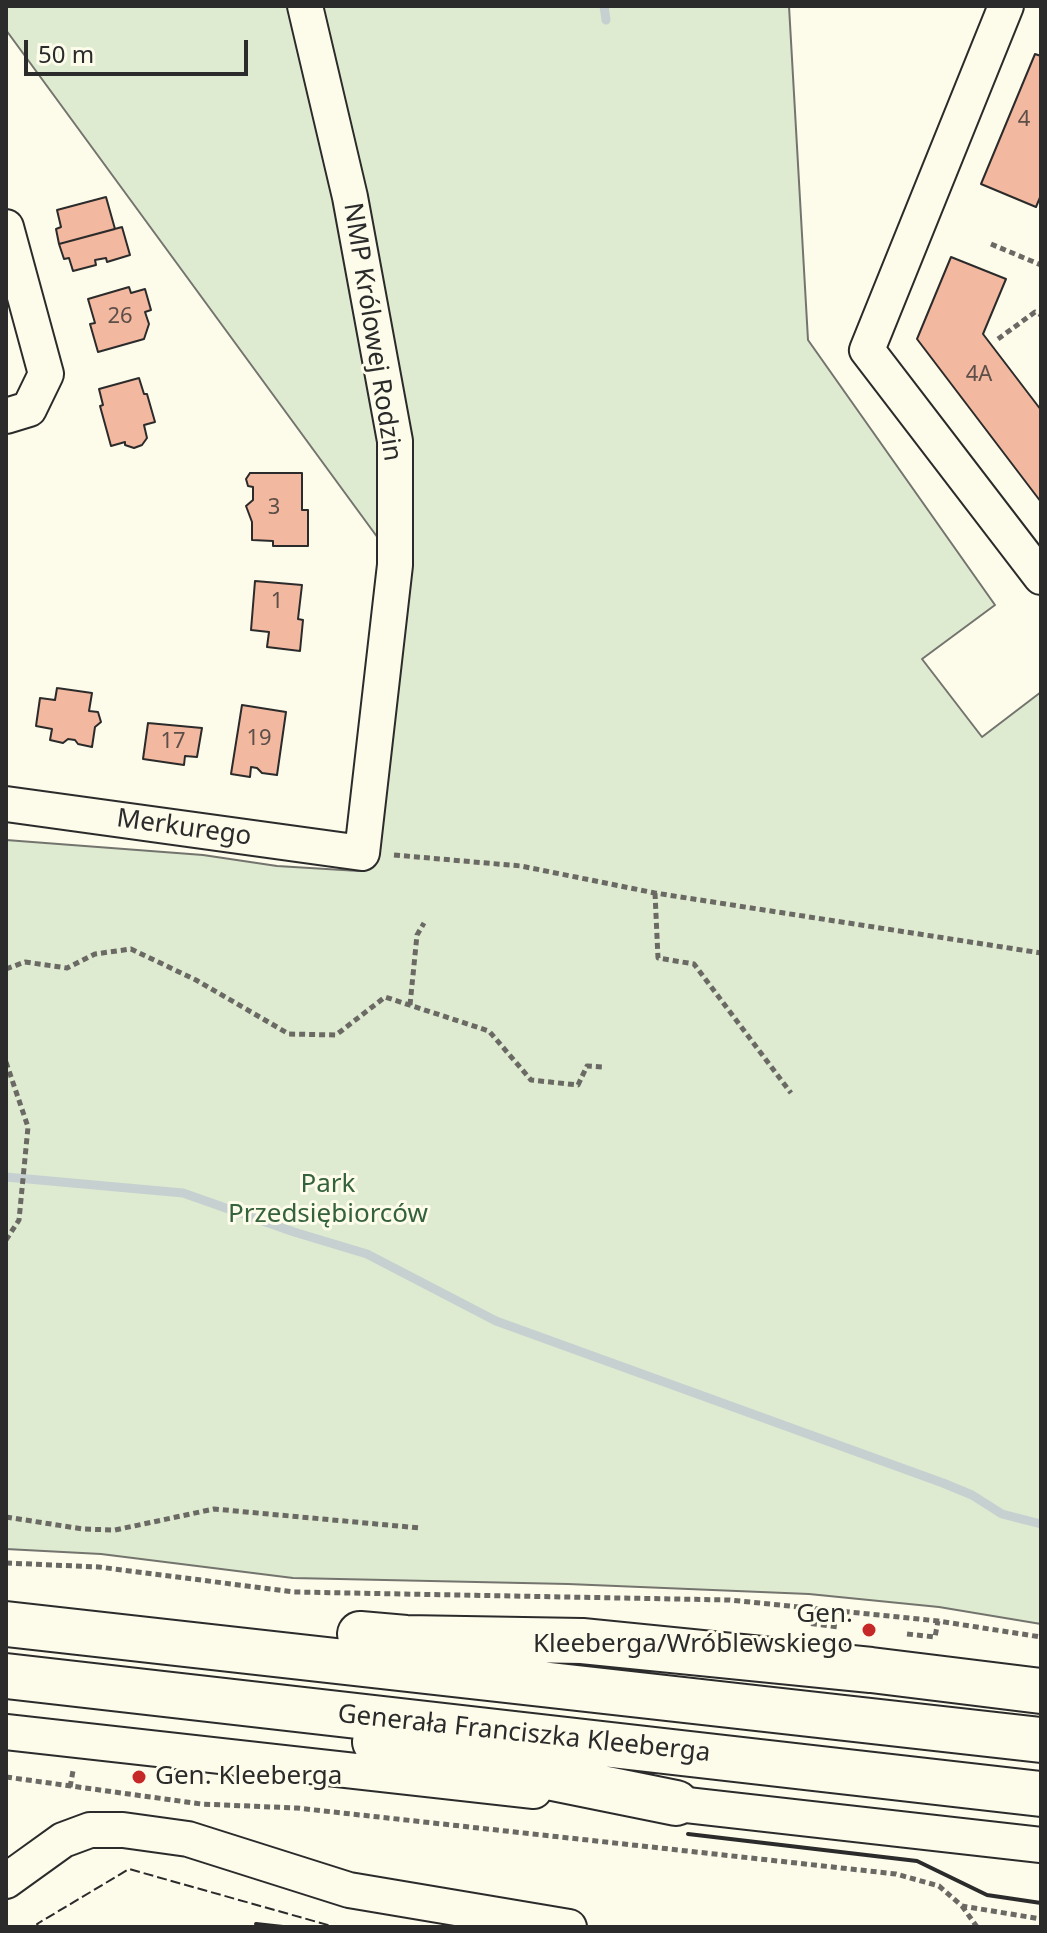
<!DOCTYPE html>
<meta charset="utf-8">
<style>
body{margin:0}
#map{position:relative;width:1047px;height:1933px;overflow:hidden;background:#fdfbea;font-family:"Noto Sans",sans-serif}
canvas{display:block}
.frame{position:absolute;inset:0;border:8px solid #2b2b2b;pointer-events:none}
.scale{position:absolute;left:24px;top:40px;width:224px;height:36px;box-sizing:border-box;border:4px solid #2b2b2b;border-top:0;padding-left:10px;font-size:24px;line-height:28px;white-space:nowrap;color:#2b2b2b;-webkit-text-stroke:6px #fdfbea;paint-order:stroke}
</style>
<div id="map">
<canvas width="1047" height="1933"></canvas>
<div class="frame"></div>
<div class="scale">50 m</div>
</div>
<script>
const ctx = document.querySelector('canvas').getContext('2d');
ctx.lineJoin = 'round';
function fillPath(path, color) { ctx.fillStyle = color; ctx.fill(path, 'evenodd'); }
const shape = rows => new Path2D(rows.map(r => 'M' + r).join(''));
function strokePath(path, color, width, dash) { ctx.strokeStyle = color; ctx.lineWidth = width; ctx.lineCap = dash ? 'butt' : 'round'; ctx.setLineDash(dash || []); ctx.stroke(path); }
function label(font, color, halo, rows, align = 'center') {
  ctx.font = font + ' "Noto Sans",sans-serif'; ctx.lineWidth = 6; ctx.setLineDash([]); ctx.textBaseline = 'middle'; ctx.strokeStyle = halo; ctx.fillStyle = color; for (const [text, x, y, turn = 0] of rows) {
    ctx.save(); ctx.translate(x, y); ctx.rotate((+turn || 0) * Math.PI / 180); ctx.textAlign = isNaN(turn) ? turn : align; if (halo) ctx.strokeText(text, 0, 0); ctx.fillText(text, 0, 0); ctx.restore();
  }
}
const green = shape([
 [6,6,789,6,808,340,995,605,922,659,982,737,1041,692,1041,1624,939,1607,809,1594,568,1584,293,1578,101,1554,6,1549,6,840,203,855,277,866,359,871,397,564,6,30,6,6]
]);
fillPath(green, '#deebd1');
strokePath(green, '#74746e', 2);
strokePath(shape([
 [604,6,606,20],
 [6,1177,183,1193,294,1232,367,1254,496,1321,943,1483,972,1495,1002,1514,1041,1524]
]), '#c7d0d0', 9);
const building = shape([
 [1035,54,1041,56,1041,195,1036,207,981,184,1035,54],
 [106,197,115,229,59,244,56,229,61,227,57,210,106,197],
 [122,227,130,255,107,262,106,258,95,260,96,265,73,271,69,258,64,259,59,244,122,227],
 [951,257,1006,279,983,334,1041,410,1041,502,917,339,951,257],
 [129,287,131,293,145,289,151,310,145,312,149,324,144,339,98,352,90,324,95,323,88,299,129,287],
 [139,378,144,394,147,394,155,422,144,425,147,438,142,445,134,448,125,445,125,442,111,446,100,406,103,405,99,389,139,378],
 [250,473,302,473,302,510,308,510,308,546,273,546,273,541,252,540,252,522,246,506,253,500,253,487,248,486,246,479,250,473],
 [255,581,302,585,298,619,303,620,300,651,267,647,269,632,251,630,255,581],
 [57,688,92,693,89,711,98,712,101,722,95,727,92,747,78,744,75,740,68,739,63,743,50,740,52,729,36,726,40,698,55,700,57,688],
 [242,705,286,712,277,775,262,773,257,768,251,767,250,777,231,774,242,705],
 [148,723,202,728,197,757,185,756,184,765,143,759,148,723]
]);
fillPath(building, '#f2b8a0');
strokePath(building, '#2b2b2b', 2);
const minor = shape([
 [1006,6,867,350,1041,577],
 [6,227,46,374,29,409,6,416],
 [6,804,362,853,395,565,395,441,350,197,305,6],
 [6,1732,534,1791],
 [651,1801,1041,1845],
 [6,1881,63,1840,90,1830,123,1830,188,1839,349,1890,569,1927]
]);
const highway = shape([
 [6,1624,1041,1740],
 [360,1634,406,1638,582,1641,871,1670,1041,1691],
 [6,1676,1041,1794],
 [375,1742,676,1803]
]);
strokePath(minor, '#2b2b2b', 38);
strokePath(highway, '#2b2b2b', 48);
strokePath(shape([
 [991,244,1041,265],
 [998,339,1035,312,1041,315],
 [394,855,521,866,655,893,1041,953],
 [655,893,658,958,694,964,791,1093],
 [6,969,25,962,67,968,95,954,131,949,196,980,289,1034,336,1035,385,997,489,1031,531,1080,578,1085,587,1066,602,1067],
 [410,1005,417,935,424,923],
 [6,1062,28,1127,19,1220,6,1240],
 [6,1517,83,1529,115,1530,214,1509,420,1528],
 [6,1563,99,1567,294,1592,730,1600,938,1621,1041,1637],
 [807,1607,807,1623,838,1627],
 [907,1634,935,1637,938,1621],
 [6,1777,201,1804,297,1808,896,1874,939,1886,962,1906,1041,1919],
 [70,1787,73,1771,76,1771],
 [962,1906,977,1927]
]), '#6a6964', 5, [6, 4]);
strokePath(minor, '#fdfbea', 34);
strokePath(highway, '#fdfbea', 44);
strokePath(shape([
 [39,1927,37,1924,129,1869,335,1927]
]), '#2b2b2b', 2, [10, 4]);
strokePath(shape([
 [688,1834,917,1861,987,1895,1041,1903],
 [256,1924,283,1927]
]), '#2b2b2b', 4);
for (const [x, y, r, color] of [
 [869,1630,8,"#c62828"],
 [139,1777,8,"#c62828"]
]) { const dot = new Path2D(); dot.arc(x, y, r, 0, 2 * Math.PI); ctx.fillStyle = color; ctx.fill(dot); strokePath(dot, '#fdfbea', 3); }
label('22px', '#5d4e48', null, [
 ["4",1024,120],
 ["26",120,317],
 ["4A",979,375],
 ["3",274,508],
 ["1",277,602],
 ["19",259,739],
 ["17",173,742]
]);
label('26px', '#2b2b2b', '#fdfbea', [
 ["NMP Królowej Rodzin",372,332,81],
 ["Merkurego",184,828,8],
 ["Generała Franciszka Kleeberga",524,1734,6]
]);
label('26px', '#34623c', '#fdfbea', [
 ["Park",328,1185],
 ["Przedsiębiorców",328,1215]
]);
label('26px', '#2b2b2b', '#fdfbea', [
 ["Gen.",853,1615],
 ["Kleeberga/Wróblewskiego",853,1645],
 ["Gen. Kleeberga",155,1777,"left"]
], 'right');
</script>
